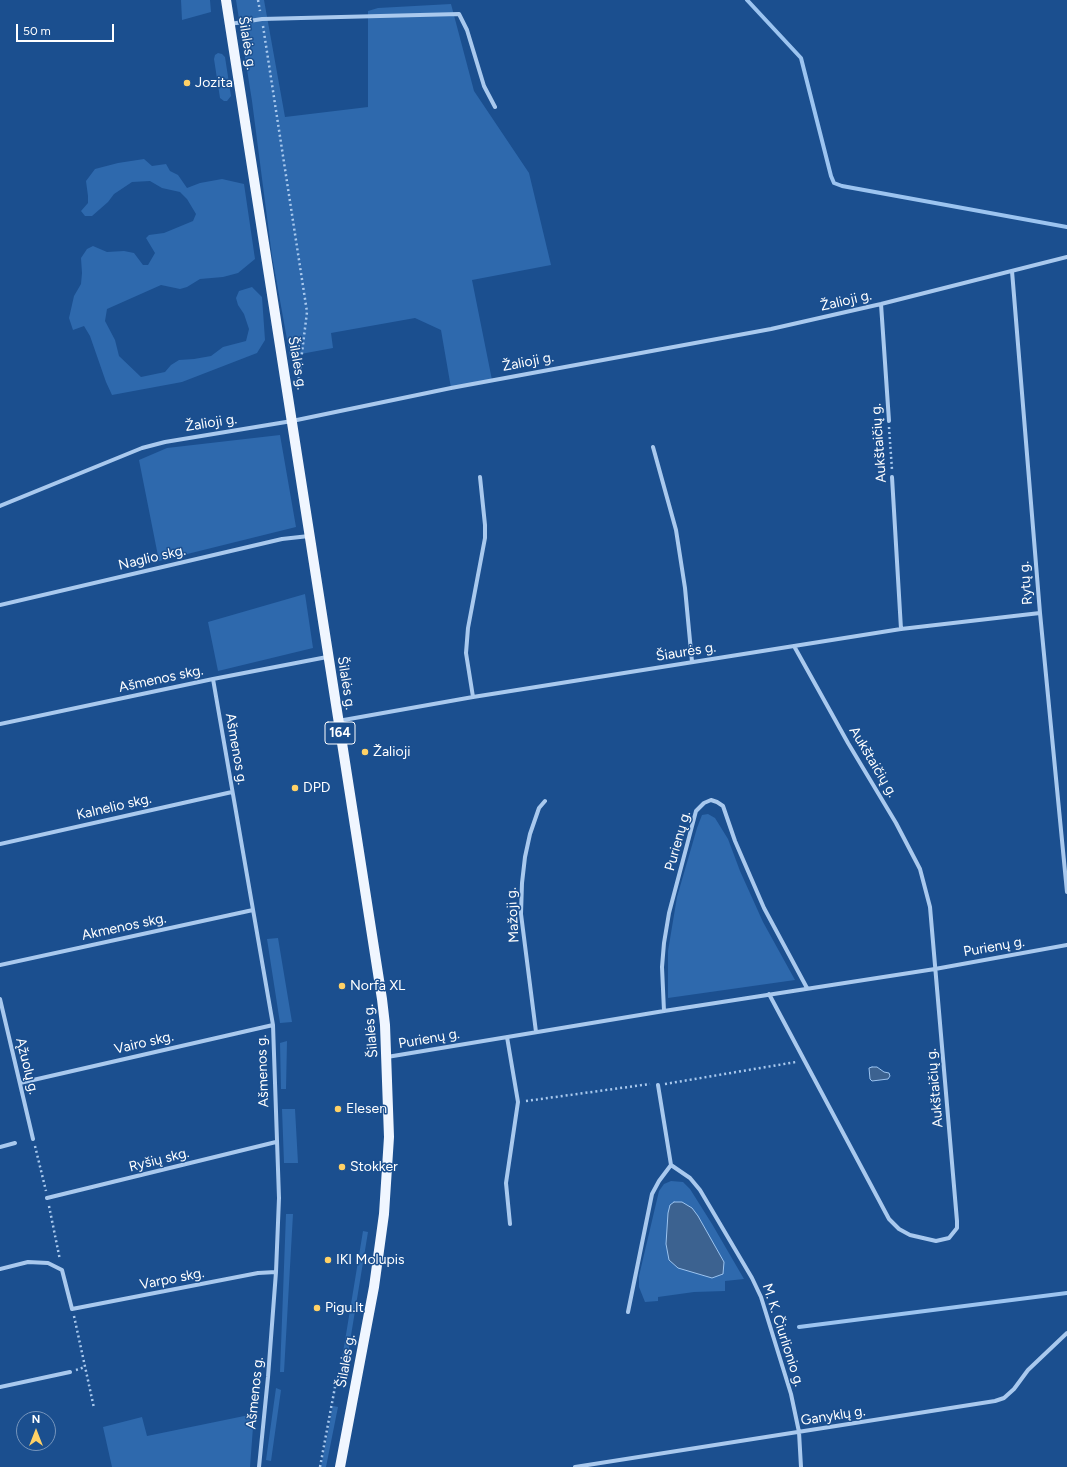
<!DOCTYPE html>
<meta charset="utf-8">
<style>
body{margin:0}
#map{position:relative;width:1067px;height:1467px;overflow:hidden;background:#1b4f8f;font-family:Figtree,sans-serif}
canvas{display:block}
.north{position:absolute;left:16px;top:1411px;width:40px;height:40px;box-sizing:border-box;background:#1b4f8f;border:1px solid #7695bc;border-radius:50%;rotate:0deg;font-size:11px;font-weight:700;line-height:16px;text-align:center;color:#fff}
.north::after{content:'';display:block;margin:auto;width:14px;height:18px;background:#ffd166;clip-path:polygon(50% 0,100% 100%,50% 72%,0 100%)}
.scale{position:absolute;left:16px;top:24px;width:98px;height:18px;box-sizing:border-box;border:2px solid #fff;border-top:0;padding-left:5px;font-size:12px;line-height:14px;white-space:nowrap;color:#fff;-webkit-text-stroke:3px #1b4f8f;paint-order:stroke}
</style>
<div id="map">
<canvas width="1067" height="1467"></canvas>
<div class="north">N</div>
<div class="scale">50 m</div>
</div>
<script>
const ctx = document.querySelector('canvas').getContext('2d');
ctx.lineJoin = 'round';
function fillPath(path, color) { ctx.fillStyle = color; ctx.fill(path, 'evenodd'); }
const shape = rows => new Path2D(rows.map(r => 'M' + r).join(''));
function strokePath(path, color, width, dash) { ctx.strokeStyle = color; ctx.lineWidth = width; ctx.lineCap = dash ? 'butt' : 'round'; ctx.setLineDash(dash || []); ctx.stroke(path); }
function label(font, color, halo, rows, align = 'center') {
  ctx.font = font + ' Figtree,sans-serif'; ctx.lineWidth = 3; ctx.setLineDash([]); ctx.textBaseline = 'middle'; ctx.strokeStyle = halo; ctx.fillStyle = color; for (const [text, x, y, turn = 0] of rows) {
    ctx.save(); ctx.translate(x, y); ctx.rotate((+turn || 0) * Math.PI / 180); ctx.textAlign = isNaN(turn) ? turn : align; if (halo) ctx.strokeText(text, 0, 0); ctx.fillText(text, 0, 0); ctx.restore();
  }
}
fillPath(shape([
 [181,0,210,0,211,12,182,20],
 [236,0,264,0,285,117,368,107,368,11,378,8,451,4,474,91,529,173,551,265,472,280,492,380,451,388,441,330,415,318,331,333,333,348,290,356,272,256,252,101],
 [218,53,222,54,225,57,231,96,227,101,224,101,220,98,214,59,215,55],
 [144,159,152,166,166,164,170,171,178,175,187,188,200,183,222,179,244,184,255,259,238,273,223,277,200,279,187,287,180,289,161,285,107,309,105,321,115,340,119,356,141,377,165,372,171,365,179,360,194,359,211,356,223,347,246,341,249,329,244,314,238,305,236,298,239,291,252,287,262,297,265,340,257,353,182,382,112,395,106,382,90,336,84,326,73,330,69,318,74,296,81,284,82,273,81,258,87,249,93,246,107,252,124,251,134,253,143,265,148,265,155,253,146,238,149,235,164,233,193,221,196,214,187,199,180,192,162,188,150,181,132,182,114,194,108,202,92,216,85,216,81,211,88,203,88,196,86,181,95,169,118,163],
 [280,435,296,527,159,561,139,460,167,448],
 [305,594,313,648,218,671,208,622],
 [708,814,715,818,728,839,740,871,763,922,795,980,668,998,668,951,677,897,697,828,702,815],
 [278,938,292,1022,280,1023,267,939],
 [287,1041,286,1089,281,1089,280,1043],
 [282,1109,295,1109,298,1163,284,1163],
 [671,1181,683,1182,690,1189,712,1224,744,1279,725,1281,725,1291,694,1292,658,1297,658,1301,645,1302,639,1287,639,1276,659,1191,664,1184],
 [286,1214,293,1214,284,1372,280,1372],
 [363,1231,368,1232,345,1372,340,1371],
 [276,1388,281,1390,271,1461,266,1460],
 [333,1406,338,1407,326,1467,321,1467],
 [254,1414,250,1467,112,1467,103,1427,142,1417,147,1436]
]), '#2e69ad');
const water = shape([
 [872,1067,877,1067,884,1072,889,1073,890,1076,888,1079,872,1081,870,1079,869,1068,872,1067],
 [674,1202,682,1202,692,1208,698,1216,724,1262,723,1274,712,1278,678,1268,669,1260,666,1244,668,1213,670,1205,674,1202]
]);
fillPath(water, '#3c6290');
strokePath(water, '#9cc4f0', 1);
strokePath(shape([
 [747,0,801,58,831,176,834,183,842,186,1067,227],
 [799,1327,1067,1293]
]), '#9cc4f0', 4);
strokePath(shape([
 [258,0,260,11],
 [263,26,307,312,298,385],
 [889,427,892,470],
 [665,1084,796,1062],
 [526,1101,650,1084],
 [35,1146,46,1191],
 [49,1206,60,1260],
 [74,1316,94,1408],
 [76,1370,85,1367],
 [320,1467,335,1387]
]), '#a9c9ee', 2.5, [2, 3]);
strokePath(shape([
 [230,24,262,19,459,14,467,30,484,86,495,107],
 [1012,271,1040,613,1067,892],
 [881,304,889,421],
 [653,447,676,530,685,588,692,662],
 [892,477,901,629],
 [0,506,142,448,165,442,292,421,451,388,771,329,881,304,1067,257],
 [0,605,282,539,309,536],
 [213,679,273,1025,279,1198,276,1272,268,1377,259,1467],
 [473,697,466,653,468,628,485,538,485,525,480,477],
 [338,721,473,697,901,629,1040,613],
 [0,724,213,679,327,657],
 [0,844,232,792],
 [0,965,253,910],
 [769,994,889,1219,899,1229,910,1235,936,1241,949,1238,957,1228,957,1221,930,907,920,869,896,823,848,743,794,646],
 [0,999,33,1139],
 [664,1011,662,967,664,943,669,913,696,811,704,803,711,800,717,802,723,806,735,841,764,908,807,988],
 [536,1032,521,914,522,883,525,857,530,834,539,808,545,801],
 [507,1037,518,1102,506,1183,510,1224],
 [387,1057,664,1011,935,969,1067,945],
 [20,1083,273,1025],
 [658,1085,671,1165,690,1178,700,1190,752,1278,761,1297,791,1394,799,1432,801,1467],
 [0,1147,15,1143],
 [47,1198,276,1142],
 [0,1269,28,1262,48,1263,62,1270,72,1309,258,1273,276,1272],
 [628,1312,652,1194,659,1181,671,1165],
 [0,1387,70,1372],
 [575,1467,995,1401,1004,1398,1014,1389,1028,1370,1067,1333]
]), '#a9c9ee', 4);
strokePath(shape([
 [226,0,382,999,385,1025,389,1137,384,1214,374,1287,340,1467]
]), '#f0f6ff', 10);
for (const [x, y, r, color] of [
 [187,83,4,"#ffd166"],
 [365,752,4,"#ffd166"],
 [295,788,4,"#ffd166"],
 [342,986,4,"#ffd166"],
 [338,1109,4,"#ffd166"],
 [342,1167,4,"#ffd166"],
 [328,1260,4,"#ffd166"],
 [317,1308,4,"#ffd166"]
]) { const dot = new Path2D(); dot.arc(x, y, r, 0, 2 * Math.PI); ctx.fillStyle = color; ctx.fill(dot); strokePath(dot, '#1b4f8f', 1.5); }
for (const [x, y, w] of [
 [340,733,30]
]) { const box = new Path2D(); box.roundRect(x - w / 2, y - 11, w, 22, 3); ctx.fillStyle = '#1b4f8f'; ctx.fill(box); strokePath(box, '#fff', 1); }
label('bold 13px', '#fff', null, [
 ["164",340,733]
]);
label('14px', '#fff', '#1b4f8f', [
 ["Šilalės g.",247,43,81],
 ["Žalioji g.",846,301,-13],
 ["Žalioji g.",528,362,-11],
 ["Šilalės g.",297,363,80],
 ["Žalioji g.",211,423,-9],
 ["Aukštaičių g.",879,443,-94],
 ["Naglio skg.",152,558,-13],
 ["Rytų g.",1026,583,-95],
 ["Šiaurės g.",686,652,-9],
 ["Ašmenos skg.",161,679,-12],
 ["Šilalės g.",346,683,81],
 ["Ašmenos g.",236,749,80],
 ["Aukštaičių g.",873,762,59],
 ["Kalnelio skg.",114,807,-13],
 ["Purienų g.",678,841,-74],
 ["Mažoji g.",513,915,-93],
 ["Akmenos skg.",124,927,-12],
 ["Purienų g.",994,947,-10],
 ["Šilalės g.",371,1031,-95],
 ["Purienų g.",429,1039,-10],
 ["Vairo skg.",144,1043,-13],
 ["Ąžuolų g.",27,1066,76],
 ["Ašmenos g.",263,1071,-92],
 ["Aukštaičių g.",935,1088,-95],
 ["Ryšių skg.",159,1160,-14],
 ["Varpo skg.",172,1279,-11],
 ["M. K. Čiurlionio g.",783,1335,72],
 ["Šilalės g.",346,1361,-80],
 ["Ašmenos g.",255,1393,-84],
 ["Ganyklų g.",833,1416,-9]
]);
label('14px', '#fff', '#1b4f8f', [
 ["Jozita",195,83],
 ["Žalioji",373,752],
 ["DPD",303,788],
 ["Norfa XL",350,986],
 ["Elesen",346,1109],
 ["Stokker",350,1167],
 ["IKI Molupis",336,1260],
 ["Pigu.lt",325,1308]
], 'left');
</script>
